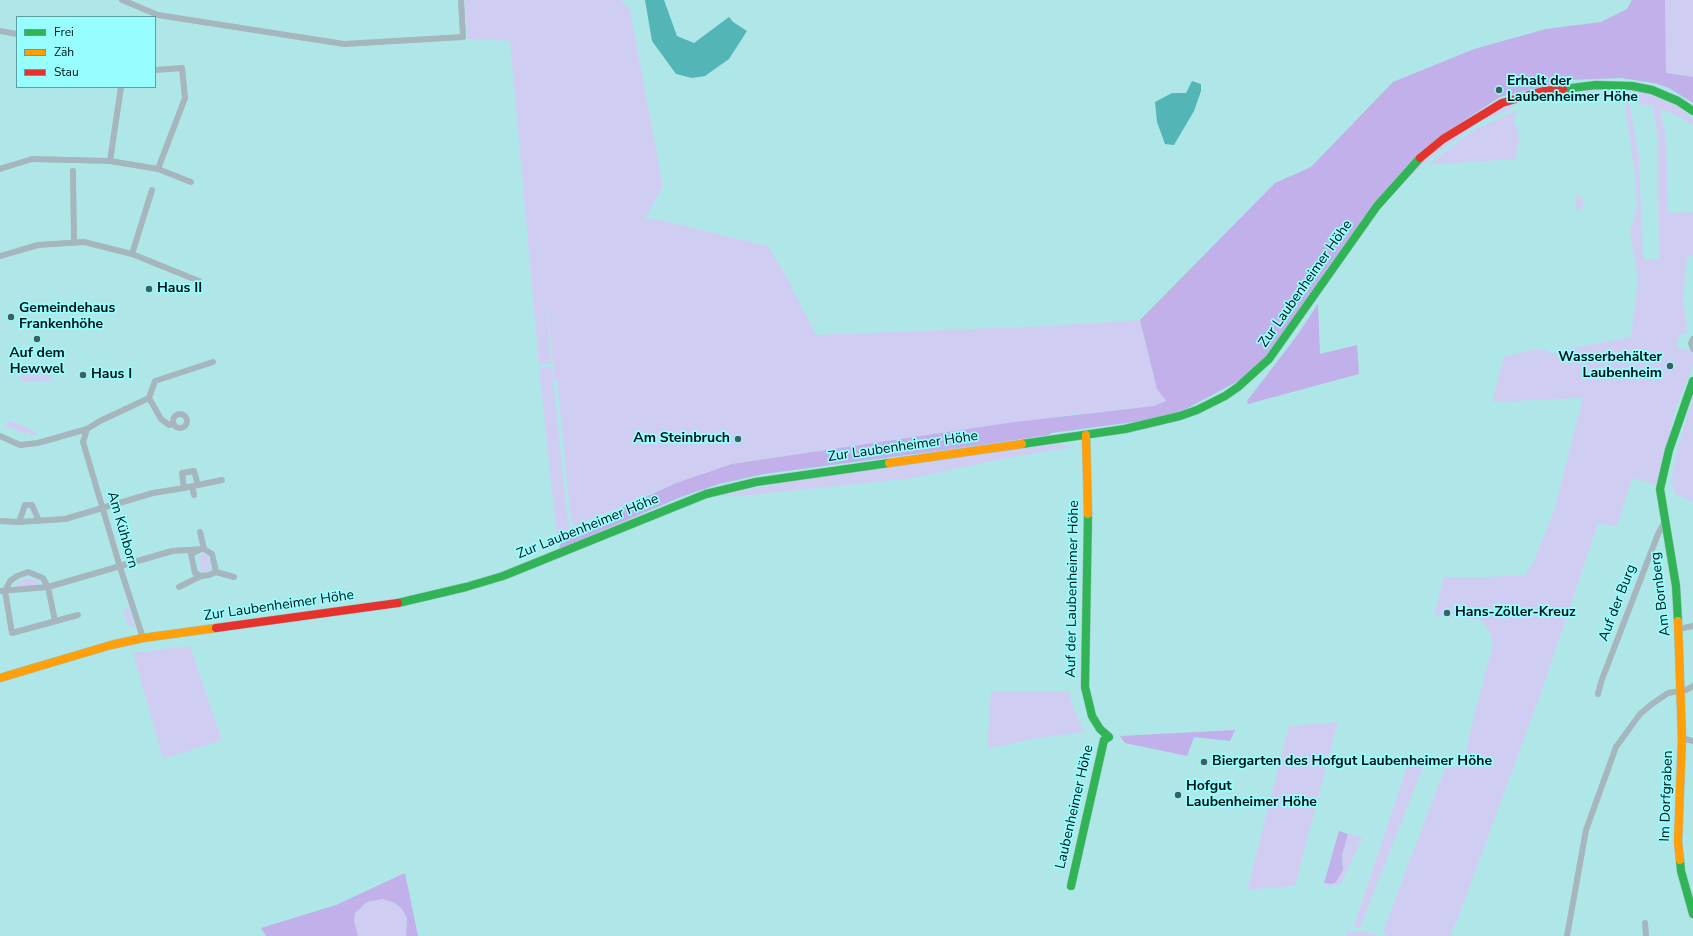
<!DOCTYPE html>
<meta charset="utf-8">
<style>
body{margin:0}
#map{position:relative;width:1693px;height:936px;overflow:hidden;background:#afe7e8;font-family:"Nunito Sans",sans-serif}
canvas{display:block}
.legend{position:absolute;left:16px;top:16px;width:140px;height:72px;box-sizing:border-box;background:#98fdff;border:1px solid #5ca0a1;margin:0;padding:5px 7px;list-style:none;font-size:12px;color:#011415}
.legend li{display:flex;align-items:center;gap:8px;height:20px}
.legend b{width:20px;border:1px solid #5ca0a1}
</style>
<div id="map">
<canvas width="1693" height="936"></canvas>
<ul class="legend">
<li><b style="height:5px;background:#30b455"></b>Frei</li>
<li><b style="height:5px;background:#ff9f0a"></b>Zäh</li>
<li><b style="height:5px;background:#e5322d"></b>Stau</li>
</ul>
</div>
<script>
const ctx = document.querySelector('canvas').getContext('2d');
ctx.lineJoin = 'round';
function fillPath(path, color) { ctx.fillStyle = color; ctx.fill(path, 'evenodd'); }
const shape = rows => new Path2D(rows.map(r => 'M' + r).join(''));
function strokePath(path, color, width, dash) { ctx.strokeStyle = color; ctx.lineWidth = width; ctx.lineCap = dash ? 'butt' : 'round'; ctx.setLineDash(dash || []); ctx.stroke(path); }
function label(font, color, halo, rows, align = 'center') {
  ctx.font = font + ' "Nunito Sans",sans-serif'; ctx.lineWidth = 3.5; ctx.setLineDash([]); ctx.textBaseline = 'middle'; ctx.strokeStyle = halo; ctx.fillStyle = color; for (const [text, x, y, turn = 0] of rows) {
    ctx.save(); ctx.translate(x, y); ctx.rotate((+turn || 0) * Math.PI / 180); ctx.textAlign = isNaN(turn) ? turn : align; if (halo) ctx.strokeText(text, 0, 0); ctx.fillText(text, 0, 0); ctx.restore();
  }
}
fillPath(shape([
 [464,0,621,0,630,10,663,186,643,223,651,218,768,246,785,274,816,335,1048,326,1140,320,1157,389,1166,401,1154,406,1070,415,732,464,676,483,574,527,570,513,557,379,554,379,553,366,547,294,551,364,539,365,510,41,468,39],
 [1665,0,1693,0,1693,77,1666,73],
 [1583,89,1611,89,1648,93,1676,105,1693,119,1693,125,1677,116,1660,109,1666,136,1668,213,1693,212,1693,256,1687,257,1683,301,1688,332,1679,335,1677,348,1689,350,1693,353,1693,366,1676,408,1657,485,1632,478,1617,526,1598,524,1541,693,1458,918,1450,936,1387,936,1383,931,1445,768,1455,767,1462,762,1465,756,1476,707,1493,645,1489,631,1482,620,1434,615,1444,577,1485,577,1486,585,1486,577,1525,575,1535,559,1555,507,1583,398,1492,402,1504,357,1531,350,1547,350,1549,353,1558,353,1560,350,1631,337,1638,278,1630,232,1637,206,1635,176,1624,99,1588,97,1524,103,1556,93],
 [1629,101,1653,107,1657,135,1659,259,1643,259,1639,157],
 [1509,105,1512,105,1513,108,1480,122,1429,159,1402,184,1362,231,1396,187,1435,149,1476,121],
 [1515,111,1517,113,1513,121,1518,130,1519,139,1516,159,1428,165,1474,130],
 [1575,192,1583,200,1584,204,1577,214],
 [45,366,53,381,26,382,20,380,21,370,26,368,27,371],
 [552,367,567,514,570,528,557,539,539,368],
 [1693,396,1693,502,1675,494,1671,481,1677,450],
 [8,420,35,431,38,436,30,435,27,431,26,434,5,426],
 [1060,444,1074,447,1006,458,914,478,742,496,719,496,796,480,985,453],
 [206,553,210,562,210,571,203,572,201,571,199,556],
 [27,578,39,581,39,585,16,587,18,582],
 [129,608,135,628,128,625,123,610],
 [190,646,222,740,163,759,133,653],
 [991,691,1070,691,1071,701,1084,732,1037,738,987,749],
 [1338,722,1295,886,1247,890,1289,726],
 [1408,763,1424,765,1360,928,1353,928],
 [1348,834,1363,837,1341,884,1326,887,1324,883,1332,884,1343,870,1342,855],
 [383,899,395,903,402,909,407,918,406,936,358,936,354,921,355,913,367,902],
 [1347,931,1366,931,1379,936,1347,936]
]), '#cfcef2');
fillPath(shape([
 [1632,0,1665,0,1666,73,1693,77,1693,103,1669,88,1654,83,1621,78,1571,80,1500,97,1439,137,1409,164,1379,198,1329,266,1285,333,1263,361,1242,379,1182,411,1157,419,1051,433,1049,435,967,447,764,474,719,484,681,497,562,548,559,547,561,542,576,529,676,483,732,464,1015,422,1154,406,1166,401,1157,389,1140,320,1275,183,1311,167,1393,82,1474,49,1546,29,1601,22,1627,9],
 [1318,304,1320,354,1357,345,1359,374,1248,404,1247,401,1296,337],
 [1235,730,1230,741,1194,737,1187,756,1125,743,1120,736],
 [1339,831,1348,834,1342,855,1343,870,1336,882,1332,884,1324,883],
 [405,873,418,936,406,936,407,918,402,909,395,903,383,899,367,902,355,913,354,921,358,936,266,936,261,928,336,905]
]), '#c1b0e9');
fillPath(shape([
 [645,0,664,0,677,36,694,43,729,17,733,22,747,31,729,59,705,76,692,78,676,74,652,41],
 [1192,81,1201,84,1201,91,1194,111,1174,145,1165,144,1157,122,1155,102,1172,93,1186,93]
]), '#54b5b7');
const street = shape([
 [122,0,158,15,344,44,463,37,461,0],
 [0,31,17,34],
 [110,161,121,87],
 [0,169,32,159,110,161,158,169,185,98,182,68,155,70],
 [158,169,191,182],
 [73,171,74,243],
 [132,254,152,190],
 [0,256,38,245,84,242,132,254,199,281],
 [1693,339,1691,343,1693,349],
 [149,398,155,381,213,362],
 '173 421a7 7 0 1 1 14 0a7 7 0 1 1-14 0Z',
 [87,429,83,442,120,567,143,638],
 [0,436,20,445,38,443,87,429,100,421,149,398,161,419,169,425,174,424],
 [198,485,222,480],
 [192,486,194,495],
 [0,521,19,522,65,519,153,493,184,488,198,485,194,471,182,473,184,488],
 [19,522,25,505,32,505,39,521],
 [199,550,191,554,195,573,201,576,209,575,216,572,212,554,204,549],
 [216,572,234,577],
 [179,587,201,576],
 [0,591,48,587,172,551,204,549,200,532],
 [55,621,48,587,43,578,28,572,17,576,10,581,5,591,12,633,78,615],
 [1679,629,1693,626],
 [1598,694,1601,682,1658,534,1663,525,1665,524],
 [1682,738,1693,741],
 [1645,923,1646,936],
 [1567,936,1586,830,1616,747,1640,714,1652,704,1668,693,1686,690,1693,686]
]);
const fast = shape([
 [1563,89,1596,85,1632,86,1652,90,1678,101,1693,111],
 [1022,444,1125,429,1180,416,1197,410,1225,396,1238,387,1269,359,1377,206,1420,158],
 [398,603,466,587,503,576,706,494,756,482,889,463],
 [1678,621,1676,586,1660,489,1669,450,1693,381],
 [1680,860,1681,871,1693,914],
 [1071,886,1104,740,1109,737,1100,729,1092,716,1085,687,1088,514]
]);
const slow = shape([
 [1086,435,1088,514],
 [889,463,1022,444],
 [1678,621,1682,738,1678,842,1680,860],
 [0,678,111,645,143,638,216,628]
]);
const jam = shape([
 [1420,158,1443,139,1502,103,1543,91,1563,89],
 [216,628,398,603]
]);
strokePath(street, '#9bc5c5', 6);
strokePath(fast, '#9bc5c5', 9);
strokePath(slow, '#9bc5c5', 9);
strokePath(jam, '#9bc5c5', 9);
strokePath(street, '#a7b6be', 5.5);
strokePath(fast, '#30b455', 8);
strokePath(slow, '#ff9f0a', 8);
strokePath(jam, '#e5322d', 8);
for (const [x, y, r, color] of [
 [1499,90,4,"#3e5e5f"],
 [149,289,4,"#3e5e5f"],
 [11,317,4,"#3e5e5f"],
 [37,339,4,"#3e5e5f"],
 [1670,366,4,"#3e5e5f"],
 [83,375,4,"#3e5e5f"],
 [738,439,4,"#3e5e5f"],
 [1447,613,4,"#3e5e5f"],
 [1204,762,4,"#3e5e5f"],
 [1178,795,4,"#3e5e5f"]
]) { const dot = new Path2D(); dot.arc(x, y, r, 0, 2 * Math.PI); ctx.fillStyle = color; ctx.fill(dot); strokePath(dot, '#98fdff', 1.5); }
label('bold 14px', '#011415', '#98fdff', [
 ["Erhalt der",1507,82],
 ["Laubenheimer Höhe",1507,98],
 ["Haus II",157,289],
 ["Gemeindehaus",19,309],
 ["Frankenhöhe",19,325],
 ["Auf dem",37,354,"center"],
 ["Hewwel",37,370,"center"],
 ["Wasserbehälter",1662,358,"right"],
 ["Laubenheim",1662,374,"right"],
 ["Haus I",91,375],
 ["Am Steinbruch",730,439,"right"],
 ["Hans-Zöller-Kreuz",1455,613],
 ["Biergarten des Hofgut Laubenheimer Höhe",1212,762],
 ["Hofgut",1186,787],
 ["Laubenheimer Höhe",1186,803]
], 'left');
label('14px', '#011415', '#98fdff', [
 ["Zur Laubenheimer Höhe",1306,284,-55],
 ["Zur Laubenheimer Höhe",903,447,-8],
 ["Zur Laubenheimer Höhe",588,527,-22],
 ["Am Kühborn",122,530,74],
 ["Auf der Laubenheimer Höhe",1073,589,-89],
 ["Am Bornberg",1661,594,-97],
 ["Auf der Burg",1618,603,-69],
 ["Zur Laubenheimer Höhe",279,606,-8],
 ["Im Dorfgraben",1667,796,-88],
 ["Laubenheimer Höhe",1075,807,-77]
]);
</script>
